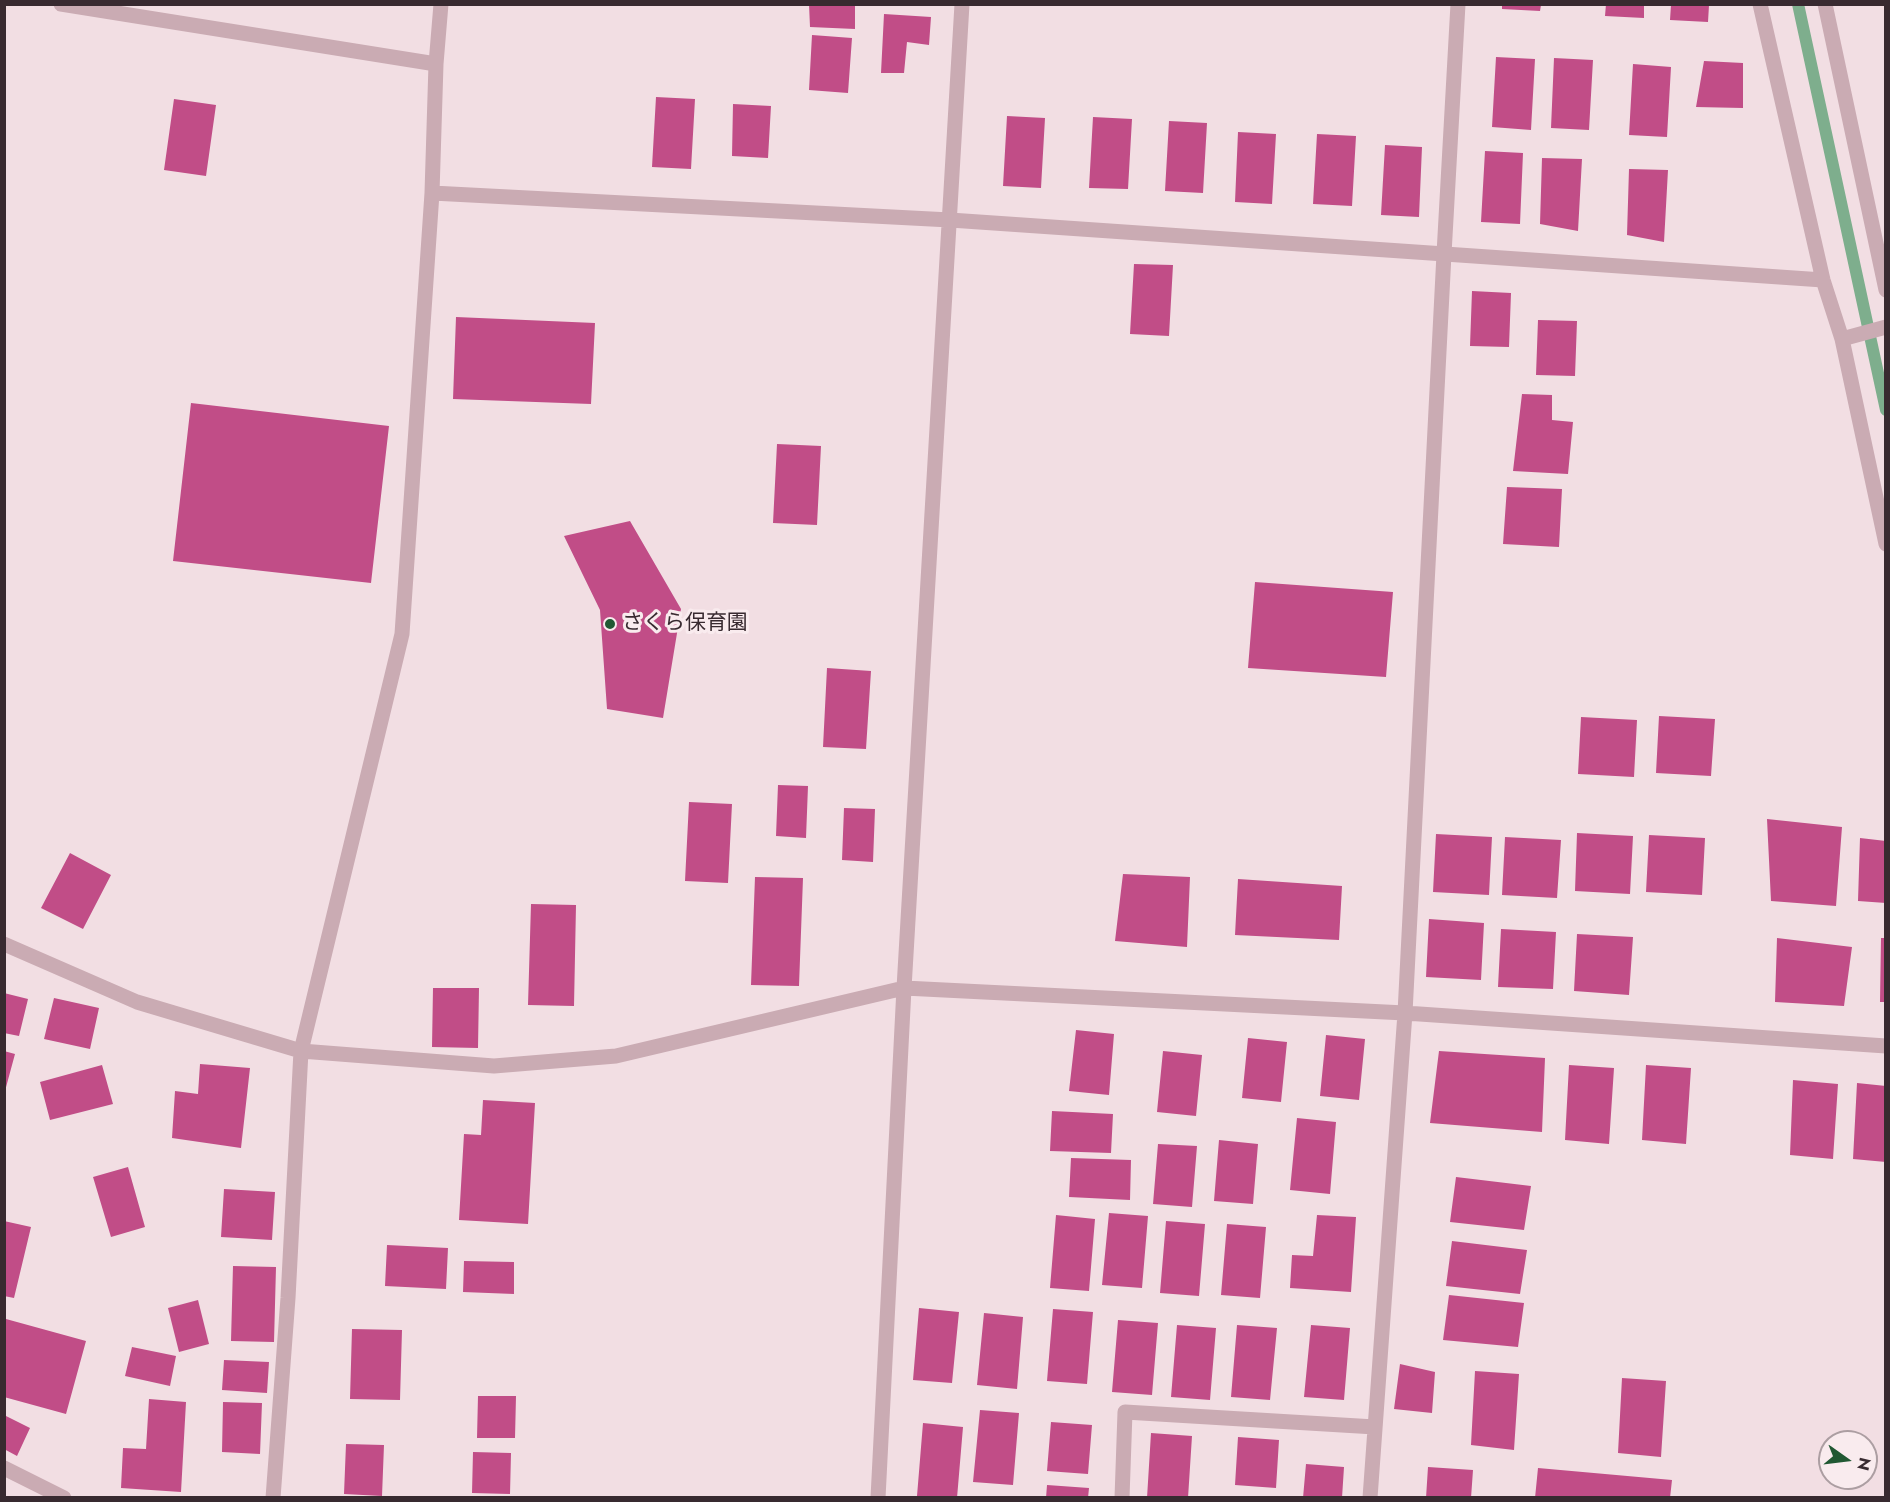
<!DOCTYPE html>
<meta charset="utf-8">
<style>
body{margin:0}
#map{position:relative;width:1890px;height:1502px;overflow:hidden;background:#f2dee3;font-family:Jost,sans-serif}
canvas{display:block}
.frame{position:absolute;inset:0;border:6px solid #382a30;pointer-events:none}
.north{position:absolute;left:1818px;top:1430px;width:60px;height:60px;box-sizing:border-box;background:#f9ebee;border:2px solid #ac9ea2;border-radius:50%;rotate:104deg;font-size:16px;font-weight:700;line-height:24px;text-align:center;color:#382a30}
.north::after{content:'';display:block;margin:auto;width:21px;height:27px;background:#215833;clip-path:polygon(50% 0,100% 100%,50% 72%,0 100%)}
</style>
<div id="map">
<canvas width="1890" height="1502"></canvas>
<div class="frame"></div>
<div class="north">N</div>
</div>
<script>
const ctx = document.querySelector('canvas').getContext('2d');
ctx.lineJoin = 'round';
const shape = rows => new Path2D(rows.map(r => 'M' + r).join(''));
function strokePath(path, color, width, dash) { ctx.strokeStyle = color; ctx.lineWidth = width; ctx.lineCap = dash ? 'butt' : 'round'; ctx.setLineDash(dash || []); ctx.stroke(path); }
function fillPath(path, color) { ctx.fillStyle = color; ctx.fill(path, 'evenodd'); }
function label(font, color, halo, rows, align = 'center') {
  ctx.font = font + ' Jost,"Noto Sans JP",sans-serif'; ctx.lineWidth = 6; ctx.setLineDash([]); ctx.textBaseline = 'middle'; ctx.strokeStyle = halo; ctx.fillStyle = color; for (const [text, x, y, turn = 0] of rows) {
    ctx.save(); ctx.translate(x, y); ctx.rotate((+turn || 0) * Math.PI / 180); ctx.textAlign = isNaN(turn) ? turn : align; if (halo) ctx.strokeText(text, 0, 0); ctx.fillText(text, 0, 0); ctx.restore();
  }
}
strokePath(shape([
 [1798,4,1886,410]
]), '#7eae8d', 12);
fillPath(shape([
 [809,4,855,4,855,29,810,27],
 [1606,4,1644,4,1644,18,1605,16],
 [1502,5,1541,5,1540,11,1502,9],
 [1671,5,1709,5,1708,22,1670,20],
 [884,14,931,17,929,45,907,42,904,73,881,73],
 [812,35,852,38,848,93,809,90],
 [1496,57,1535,59,1531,130,1492,127],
 [1554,58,1593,60,1589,130,1551,128],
 [1704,61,1743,63,1743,108,1696,107],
 [1633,64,1671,67,1667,137,1629,135],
 [656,97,695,99,691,169,652,167],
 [174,99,216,105,206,176,164,170],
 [733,104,771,106,768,158,732,156],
 [1007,116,1045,118,1041,188,1003,186],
 [1093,117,1132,119,1128,189,1089,188],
 [1169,121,1207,123,1203,193,1165,191],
 [1238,132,1276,134,1272,204,1235,202],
 [1317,134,1356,136,1352,206,1313,204],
 [1385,145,1422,147,1419,217,1381,215],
 [1485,151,1523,153,1520,224,1481,222],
 [1542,158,1582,159,1578,231,1540,224],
 [1629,169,1668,170,1664,242,1627,235],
 [1134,264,1173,265,1169,336,1130,334],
 [1472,291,1511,293,1509,347,1470,346],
 [456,317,595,323,591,404,453,399],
 [1538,320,1577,321,1575,376,1536,375],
 [1522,394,1552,395,1552,420,1573,422,1568,474,1513,471],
 [191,403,389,426,371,583,173,561],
 [777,444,821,446,817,525,773,523],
 [1507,487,1562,489,1559,547,1503,544],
 [630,521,681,609,663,718,607,709,600,610,564,536],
 [1255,582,1393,592,1386,677,1248,668],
 [827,668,871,671,866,749,823,747],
 [1659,716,1715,719,1711,776,1656,773],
 [1581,717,1637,720,1634,777,1578,774],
 [778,785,808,786,806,838,776,836],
 [689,802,732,804,728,883,685,881],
 [844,808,875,809,873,862,842,860],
 [1767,819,1842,827,1836,906,1771,901],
 [1577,833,1633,836,1630,894,1575,891],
 [1436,834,1492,837,1489,895,1433,892],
 [1649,835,1705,838,1702,895,1646,892],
 [1505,837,1561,840,1557,898,1502,895],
 [1860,838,1886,841,1886,903,1858,901],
 [70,853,111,875,83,929,41,908],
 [1123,874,1190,877,1187,947,1115,941],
 [755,877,803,878,799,986,751,985],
 [1238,879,1342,886,1339,940,1235,935],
 [531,904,576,905,574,1006,528,1005],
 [1429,919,1484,923,1481,980,1426,977],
 [1501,929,1556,932,1553,989,1498,987],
 [1577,934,1633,937,1629,995,1574,991],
 [1777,938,1852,947,1844,1006,1775,1002],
 [1881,938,1886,938,1886,1002,1880,1002],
 [433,988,479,988,478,1048,432,1047],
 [4,993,28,999,19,1036,4,1033],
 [54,998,99,1008,90,1049,44,1039],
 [1076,1030,1114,1034,1109,1095,1069,1091],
 [1326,1035,1365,1039,1359,1100,1320,1096],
 [1248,1038,1287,1042,1281,1102,1242,1098],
 [4,1051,15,1054,5,1091,4,1091],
 [1163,1051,1202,1055,1196,1116,1157,1112],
 [1439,1051,1545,1058,1542,1132,1430,1123],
 [200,1064,250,1068,241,1148,172,1138,175,1091,198,1094],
 [102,1065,113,1104,50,1120,40,1082],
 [1569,1065,1614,1068,1609,1144,1565,1140],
 [1646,1065,1691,1068,1686,1144,1642,1140],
 [1793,1080,1838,1084,1833,1159,1790,1155],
 [1857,1083,1886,1086,1886,1162,1853,1159],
 [483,1100,535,1103,528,1224,459,1220,464,1134,481,1135],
 [1052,1111,1113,1114,1111,1153,1050,1151],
 [1297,1118,1336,1122,1330,1194,1290,1190],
 [1219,1140,1258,1144,1253,1204,1214,1201],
 [1158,1144,1197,1146,1192,1207,1153,1204],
 [1071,1158,1131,1160,1130,1200,1069,1197],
 [128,1167,145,1227,111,1237,93,1177],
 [1456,1177,1531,1186,1524,1230,1450,1222],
 [224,1189,275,1192,272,1240,221,1237],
 [1109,1213,1148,1216,1142,1288,1102,1285],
 [1056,1215,1095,1219,1089,1291,1050,1288],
 [1317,1215,1356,1217,1351,1292,1290,1288,1292,1255,1313,1256],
 [4,1221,31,1227,14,1298,4,1296],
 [1166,1221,1205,1224,1199,1296,1160,1293],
 [1227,1224,1266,1227,1260,1298,1221,1295],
 [1452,1241,1527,1250,1520,1294,1446,1286],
 [387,1245,448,1248,446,1289,385,1286],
 [464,1261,514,1262,514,1294,463,1292],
 [233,1266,276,1267,274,1342,231,1341],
 [1449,1295,1524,1303,1518,1347,1443,1340],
 [198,1300,209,1344,179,1352,168,1308],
 [919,1308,959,1312,952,1383,913,1380],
 [1053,1309,1093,1312,1087,1384,1047,1381],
 [984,1313,1023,1317,1017,1389,977,1385],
 [6,1319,86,1341,66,1414,4,1397,4,1326],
 [1118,1320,1158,1323,1152,1395,1112,1392],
 [1177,1325,1216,1328,1210,1400,1171,1397],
 [1237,1325,1277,1328,1270,1400,1231,1397],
 [1311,1325,1350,1328,1344,1400,1304,1397],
 [352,1329,402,1330,400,1400,350,1399],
 [132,1347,176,1356,170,1386,125,1376],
 [224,1360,269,1362,267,1393,222,1390],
 [1400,1364,1435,1372,1432,1413,1394,1409],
 [1475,1371,1519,1374,1514,1450,1471,1445],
 [1622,1378,1666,1381,1661,1457,1618,1453],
 [478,1396,516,1396,515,1438,477,1438],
 [149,1399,186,1402,181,1492,121,1488,123,1448,146,1449],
 [223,1402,262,1403,260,1454,222,1452],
 [980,1410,1019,1413,1013,1485,973,1482],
 [4,1415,30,1428,17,1456,4,1449],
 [1051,1422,1092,1425,1088,1474,1047,1471],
 [923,1423,963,1427,957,1498,917,1496],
 [1151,1433,1192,1436,1188,1498,1147,1498],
 [1238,1437,1279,1440,1276,1488,1235,1485],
 [346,1444,384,1445,382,1496,344,1494],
 [473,1452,511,1453,510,1494,472,1493],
 [1306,1464,1344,1467,1342,1498,1303,1498],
 [1428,1467,1473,1470,1471,1498,1426,1498],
 [1538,1468,1672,1480,1670,1498,1535,1498],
 [1047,1485,1089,1488,1088,1498,1046,1498]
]), '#c14d87');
strokePath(shape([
 [61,4,436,64],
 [1760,4,1823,280,1842,339,1886,544],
 [1825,4,1886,290],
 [432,193,950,220,1823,280],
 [1842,339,1886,327],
 [4,944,137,1002,301,1051,494,1066,616,1056,904,988,1405,1013,1886,1046],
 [4,1468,64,1498],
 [273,1498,288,1298,301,1051,402,634,432,193,436,64,441,4],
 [878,1498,904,988,962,4],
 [1122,1498,1125,1412,1375,1427],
 [1370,1498,1405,1013,1444,254,1458,4]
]), '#caabb3', 15);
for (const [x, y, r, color] of [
 [610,624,6,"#215833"]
]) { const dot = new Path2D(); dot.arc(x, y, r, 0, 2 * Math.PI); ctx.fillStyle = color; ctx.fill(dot); strokePath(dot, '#f9ebee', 2); }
label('21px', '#382a30', '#f9ebee', [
 ["さくら保育園",622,624]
], 'left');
</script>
